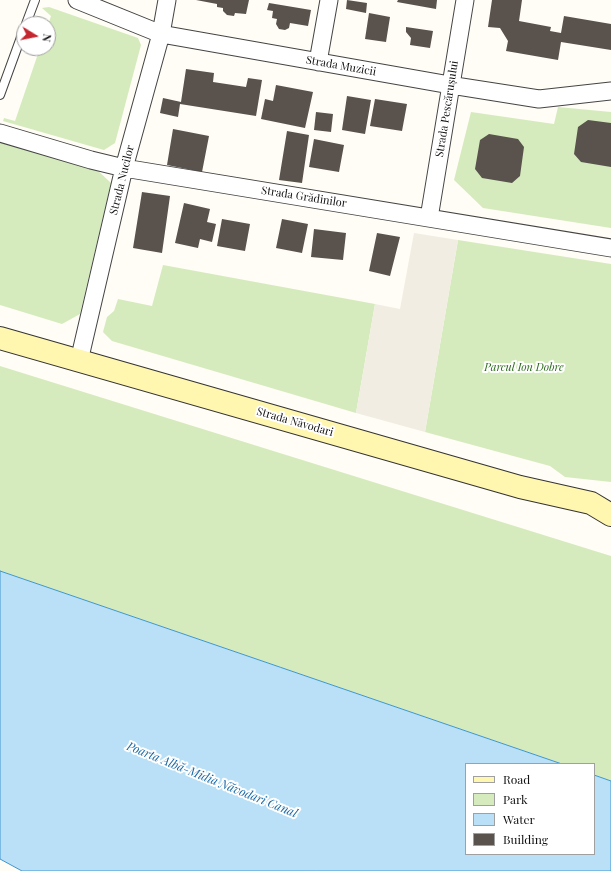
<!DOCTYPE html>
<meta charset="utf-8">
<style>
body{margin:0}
#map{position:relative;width:611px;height:871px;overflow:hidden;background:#fffdf5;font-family:"Playfair Display",serif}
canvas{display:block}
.legend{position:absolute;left:465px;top:763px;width:130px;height:92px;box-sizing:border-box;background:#fff;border:1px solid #a0a0a0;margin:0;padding:5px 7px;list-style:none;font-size:12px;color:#111}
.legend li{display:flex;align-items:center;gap:8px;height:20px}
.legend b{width:20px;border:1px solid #a0a0a0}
.north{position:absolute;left:16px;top:16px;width:40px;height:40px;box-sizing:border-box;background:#fff;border:1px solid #a0a0a0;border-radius:50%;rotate:100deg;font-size:11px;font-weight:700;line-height:16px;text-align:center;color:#111}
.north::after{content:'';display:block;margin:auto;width:14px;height:18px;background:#c4262e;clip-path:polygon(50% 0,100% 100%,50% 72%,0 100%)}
</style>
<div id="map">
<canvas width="611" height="871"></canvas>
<ul class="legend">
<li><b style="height:5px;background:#fff6b0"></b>Road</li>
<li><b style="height:11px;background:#d5ebbd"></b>Park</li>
<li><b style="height:11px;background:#b9e0f7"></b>Water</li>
<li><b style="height:11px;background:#5a524d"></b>Building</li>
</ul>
<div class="north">N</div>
</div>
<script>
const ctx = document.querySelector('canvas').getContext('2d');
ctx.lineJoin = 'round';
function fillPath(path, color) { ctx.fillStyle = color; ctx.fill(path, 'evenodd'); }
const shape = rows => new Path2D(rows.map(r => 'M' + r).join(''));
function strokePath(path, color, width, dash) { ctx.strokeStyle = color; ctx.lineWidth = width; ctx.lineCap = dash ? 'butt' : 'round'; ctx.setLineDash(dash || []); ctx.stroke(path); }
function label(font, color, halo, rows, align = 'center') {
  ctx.font = font + ' "Playfair Display",serif'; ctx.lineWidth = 4; ctx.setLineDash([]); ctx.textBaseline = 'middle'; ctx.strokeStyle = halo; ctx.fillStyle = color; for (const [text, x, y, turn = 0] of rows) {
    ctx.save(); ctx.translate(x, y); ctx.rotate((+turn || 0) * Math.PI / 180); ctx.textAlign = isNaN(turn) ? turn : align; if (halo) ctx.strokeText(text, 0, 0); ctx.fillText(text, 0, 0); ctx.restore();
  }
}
fillPath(shape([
 [49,7,138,38,141,45,115,143,104,150,3,121,4,118,15,121,40,48,48,48,48,25,51,16,42,8],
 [558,107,611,112,611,228,483,208,454,180,471,112,554,124],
 [0,138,95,168,111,183,80,314,62,324,0,305],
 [458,240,611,264,611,482,565,477,550,466,425,432],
 [163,265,375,304,356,413,112,341,103,332,107,317,114,311,118,299,152,306],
 [0,366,611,556,611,781,594,775,594,764,562,764,0,571]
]), '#d5ebbd');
fillPath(shape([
 [414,233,458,240,425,432,356,413,375,304,400,309]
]), '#f1ede2');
const water = shape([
 [0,571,562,764,466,764,466,854,594,854,594,775,611,781,611,871,22,871,0,859,0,571]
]);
fillPath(water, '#b9e0f7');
strokePath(water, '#3f96cf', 1);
fillPath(shape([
 [196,0,249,0,246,14,235,13,234,16,227,15,223,11,223,8,217,7,217,4],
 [347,0,367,3,366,13,346,9],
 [398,0,437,0,436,9,397,2],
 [492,0,522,0,519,21,551,27,550,31,561,33,564,16,611,24,611,50,561,42,558,60,506,51,508,41,500,28,488,27],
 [269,3,311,10,308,26,290,23,289,28,285,30,279,29,276,24,277,19,272,18,273,11,267,10],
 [369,13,390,17,386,42,365,39],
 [406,27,433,31,430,48,410,45,411,38,406,32],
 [186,69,214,73,213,82,246,87,248,78,262,80,256,116,180,104,178,117,160,113,163,98,181,102],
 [276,85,313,92,305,128,261,119,265,99,273,101],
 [347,96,371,100,365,134,342,130],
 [375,99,407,104,402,131,370,126],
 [316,112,333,114,331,132,314,130],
 [588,120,611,123,611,167,581,162,574,154,578,127],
 [173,129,209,136,202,172,167,165],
 [287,131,309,135,302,183,279,180],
 [489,134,518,139,524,147,520,176,512,183,482,178,475,169,480,140],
 [314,139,344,145,339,172,309,167],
 [142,192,170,196,162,253,133,248],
 [184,203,210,209,207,222,216,224,212,242,200,239,198,248,175,243],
 [222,219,250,224,245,251,217,246],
 [282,219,308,224,302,253,276,248],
 [314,229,346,233,343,260,311,257],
 [377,233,400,237,390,276,369,271]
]), '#5a524d');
const lane = shape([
 [26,24,35,0],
 [0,95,24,29]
]);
const street = shape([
 [77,0,161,34,450,85,539,99,611,91],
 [318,62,329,0],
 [0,133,91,160,124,168,611,248],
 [429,218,465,0],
 [79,361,124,168,161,34,167,0]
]);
const secondary = shape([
 [0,338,520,487,591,503,611,515]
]);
strokePath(lane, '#444', 10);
strokePath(street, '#444', 19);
strokePath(secondary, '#333', 24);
strokePath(lane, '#fff', 8);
strokePath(street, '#fff', 17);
strokePath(secondary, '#fff6b0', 22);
label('11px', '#111', '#fff', [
 ["Strada Muzicii",341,66,10],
 ["Strada Pescărușului",447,109,-81],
 ["Strada Nucilor",122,180,-76],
 ["Strada Grădinilor",304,197,9],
 ["Strada Năvodari",295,422,16]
]);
label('italic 11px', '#2f6b1f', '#fff', [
 ["Parcul Ion Dobre",524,368]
]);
label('italic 12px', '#1768a6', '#fff', [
 ["Poarta Albă-Midia Năvodari Canal",212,780,22]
]);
</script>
